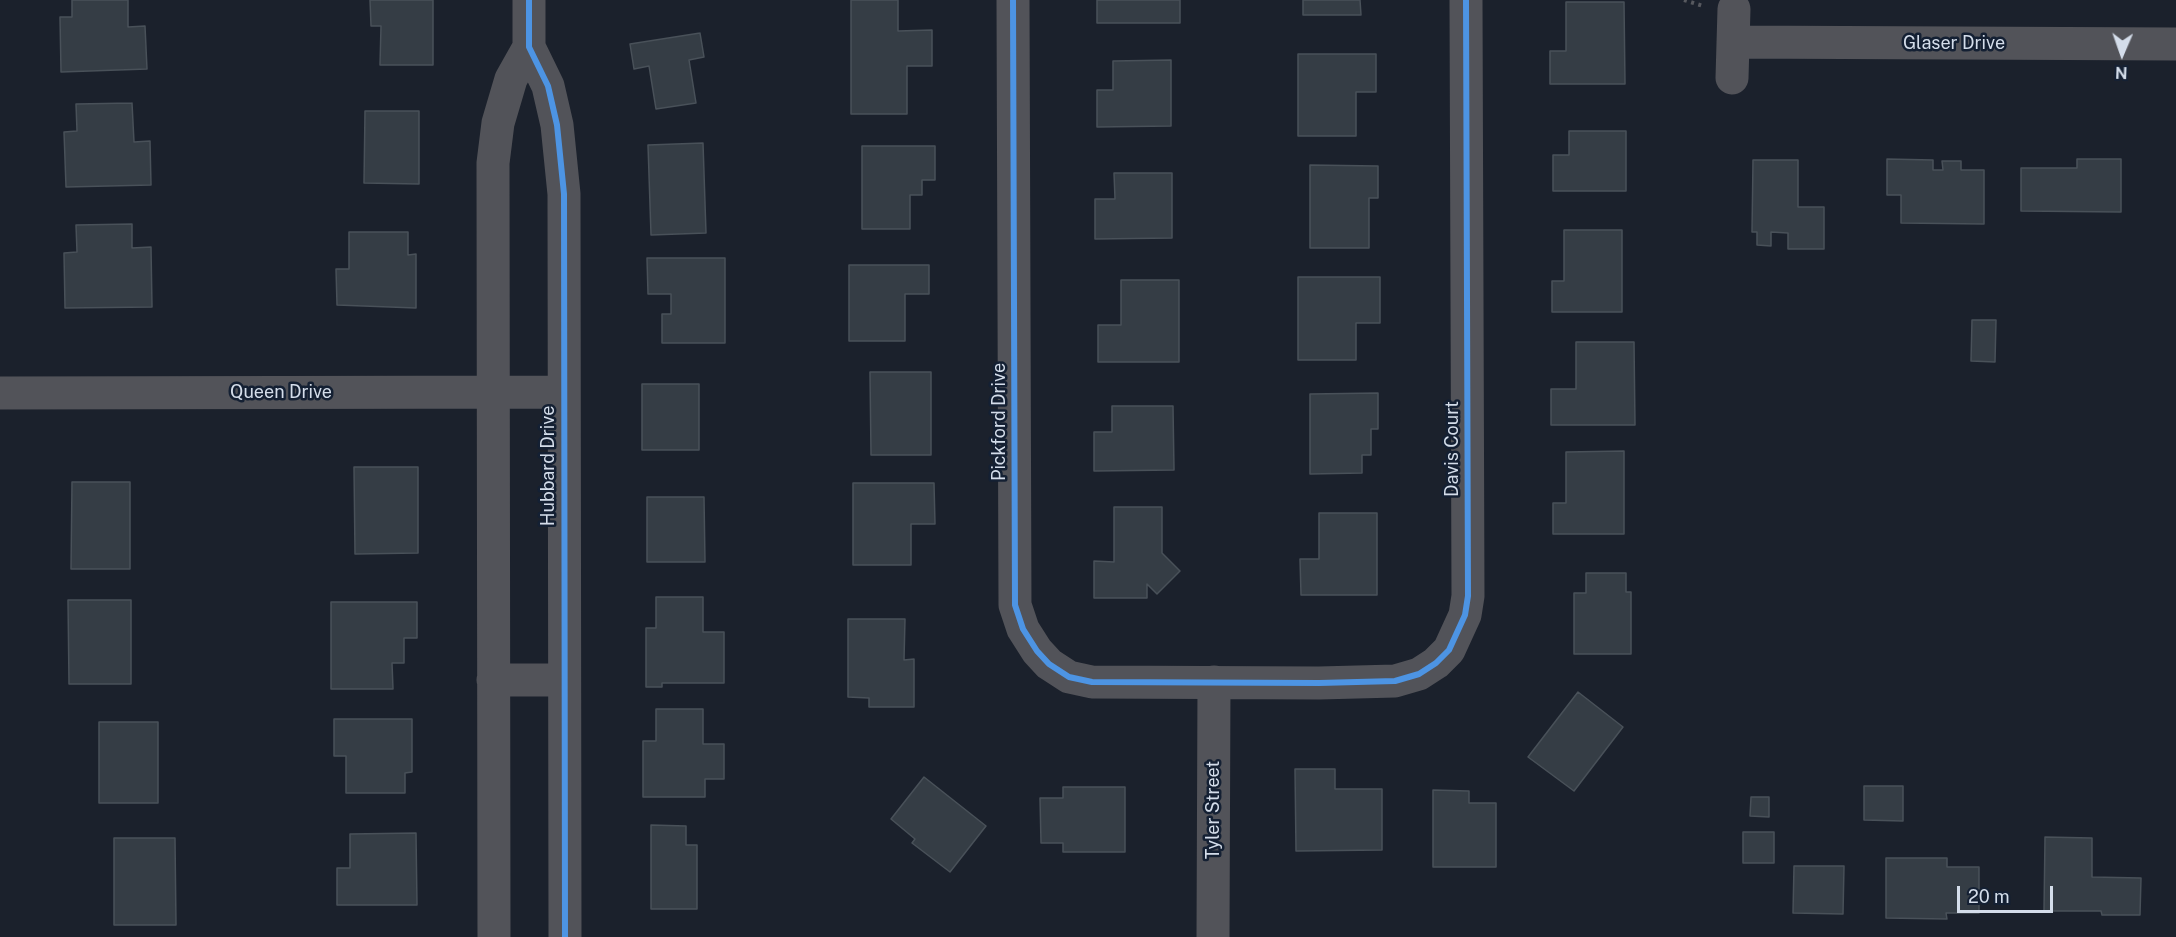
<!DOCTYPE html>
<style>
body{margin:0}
#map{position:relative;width:2176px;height:937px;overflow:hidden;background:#1b212c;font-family:"Public Sans",sans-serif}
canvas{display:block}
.north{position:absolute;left:2092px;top:24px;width:60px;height:60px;-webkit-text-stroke:4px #142033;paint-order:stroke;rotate:182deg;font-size:16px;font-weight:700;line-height:24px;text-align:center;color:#d4ddea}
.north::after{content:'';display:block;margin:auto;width:21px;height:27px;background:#d4ddea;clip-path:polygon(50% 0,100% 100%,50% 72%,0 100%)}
.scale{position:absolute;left:1957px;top:886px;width:96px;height:27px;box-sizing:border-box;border:3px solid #d4ddea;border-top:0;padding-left:8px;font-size:18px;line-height:21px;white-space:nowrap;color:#d4ddea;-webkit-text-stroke:4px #142033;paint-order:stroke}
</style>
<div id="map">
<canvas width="2176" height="937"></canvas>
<div class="north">N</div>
<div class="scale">20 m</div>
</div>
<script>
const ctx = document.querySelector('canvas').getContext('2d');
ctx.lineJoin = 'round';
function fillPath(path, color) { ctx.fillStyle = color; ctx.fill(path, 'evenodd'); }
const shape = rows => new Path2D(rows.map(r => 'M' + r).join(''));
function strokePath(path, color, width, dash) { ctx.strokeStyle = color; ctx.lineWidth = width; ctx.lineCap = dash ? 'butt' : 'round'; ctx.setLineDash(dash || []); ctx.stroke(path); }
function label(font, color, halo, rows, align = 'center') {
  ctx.font = font + ' "Public Sans",sans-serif'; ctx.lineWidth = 5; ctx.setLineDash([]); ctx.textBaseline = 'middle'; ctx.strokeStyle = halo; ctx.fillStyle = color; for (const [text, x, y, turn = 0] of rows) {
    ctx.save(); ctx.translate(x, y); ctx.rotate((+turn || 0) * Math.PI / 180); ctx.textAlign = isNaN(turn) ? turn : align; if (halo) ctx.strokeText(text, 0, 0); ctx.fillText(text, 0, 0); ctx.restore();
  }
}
const building = shape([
 [72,0,128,0,128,27,145,26,147,69,61,72,60,17,72,17,72,0],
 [370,0,433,0,433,65,380,65,381,26,371,26,370,0],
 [851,0,898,0,898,31,932,30,932,66,907,66,907,114,851,114,851,0],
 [1097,0,1180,0,1180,23,1097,23,1097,0],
 [1303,0,1360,0,1361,15,1303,15,1303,0],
 [1566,2,1624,2,1625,84,1550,84,1550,51,1566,51,1566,2],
 [700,33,704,57,689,60,696,103,656,109,649,66,634,69,630,44,700,33],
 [1298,54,1376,54,1376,92,1356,92,1356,136,1298,136,1298,54],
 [1171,60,1171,126,1097,127,1097,90,1113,90,1113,61,1171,60],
 [132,103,134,142,150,141,151,185,66,187,64,132,77,131,76,104,132,103],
 [365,111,419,111,419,184,364,183,365,111],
 [1569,131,1626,131,1626,191,1553,191,1553,155,1569,155,1569,131],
 [703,143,706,233,651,235,648,145,703,143],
 [862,146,935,146,935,180,922,180,922,195,910,195,910,229,862,229,862,146],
 [1887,159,1933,160,1933,170,1943,170,1942,161,1961,161,1961,170,1984,170,1984,224,1901,223,1901,195,1887,195,1887,159],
 [2077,159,2121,159,2121,212,2021,211,2021,168,2077,168,2077,159],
 [1753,160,1798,160,1798,207,1824,207,1824,249,1788,249,1788,233,1771,232,1771,246,1757,245,1757,232,1752,232,1753,160],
 [1310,165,1378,166,1378,198,1369,198,1369,248,1310,248,1310,165],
 [1114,173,1172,173,1172,238,1095,239,1095,199,1115,199,1114,173],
 [132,224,132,248,151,247,152,307,65,308,64,253,77,252,76,225,132,224],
 [1564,230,1622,230,1622,312,1552,312,1552,281,1564,281,1564,230],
 [349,232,408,232,408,255,416,254,416,308,337,305,336,269,349,269,349,232],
 [647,258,725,258,725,343,662,343,662,314,671,314,671,294,648,294,647,258],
 [849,265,929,265,929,294,905,294,905,341,849,341,849,265],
 [1298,277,1380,277,1380,323,1356,323,1356,360,1298,360,1298,277],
 [1121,280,1179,280,1179,362,1098,362,1098,325,1121,325,1121,280],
 [1972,320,1996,320,1995,362,1971,361,1972,320],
 [1576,342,1634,342,1635,425,1551,425,1551,389,1576,389,1576,342],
 [870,372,931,372,931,455,871,455,870,372],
 [642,384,699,384,699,450,642,450,642,384],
 [1378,393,1378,429,1371,429,1371,455,1362,455,1362,473,1310,474,1310,394,1378,393],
 [1112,406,1173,406,1174,470,1094,471,1094,432,1112,432,1112,406],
 [1624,451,1624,534,1553,534,1553,503,1566,503,1566,452,1624,451],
 [354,467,418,467,418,553,355,554,354,467],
 [72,482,130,482,130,569,71,569,72,482],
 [853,483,934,483,935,524,911,524,911,565,853,565,853,483],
 [647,497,704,497,705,562,647,562,647,497],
 [1114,507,1162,507,1162,553,1180,571,1157,594,1147,584,1147,598,1094,598,1094,561,1114,562,1114,507],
 [1319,513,1377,513,1377,595,1301,595,1300,559,1319,559,1319,513],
 [1586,573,1626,573,1626,592,1631,592,1631,654,1574,654,1574,593,1586,593,1586,573],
 [656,597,703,597,703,632,724,632,724,683,662,683,662,687,646,687,646,628,656,628,656,597],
 [68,600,131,600,131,684,69,684,68,600],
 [331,602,417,602,417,638,404,638,404,663,392,663,393,689,331,689,331,602],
 [848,619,905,619,904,660,914,659,914,707,869,707,869,698,848,697,848,619],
 [1578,692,1623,727,1574,791,1528,757,1578,692],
 [656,709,703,709,703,744,724,744,724,779,705,779,705,797,643,797,643,741,656,741,656,709],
 [334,719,412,719,412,772,405,773,405,793,346,793,346,756,334,756,334,719],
 [99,722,158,722,158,803,99,803,99,722],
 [1295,769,1335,769,1335,789,1382,789,1382,850,1296,851,1295,769],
 [924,777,986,826,950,872,912,843,915,839,891,819,924,777],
 [1864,786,1903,786,1903,821,1864,820,1864,786],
 [1063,787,1125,787,1125,852,1063,852,1063,843,1041,843,1040,798,1063,798,1063,787],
 [1433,790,1469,791,1469,803,1496,803,1496,867,1433,867,1433,790],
 [1751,797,1769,797,1769,817,1750,816,1751,797],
 [651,825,686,826,686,845,697,845,697,909,651,909,651,825],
 [1743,832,1774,832,1774,863,1743,863,1743,832],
 [416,833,417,905,337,905,337,868,350,868,350,834,416,833],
 [2045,837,2092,838,2092,877,2141,878,2140,915,2102,915,2101,911,2044,911,2045,837],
 [114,838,175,838,176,925,114,925,114,838],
 [1886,858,1947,858,1947,867,1979,867,1979,913,1946,913,1947,919,1886,918,1886,858],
 [1794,866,1844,866,1843,914,1793,913,1794,866]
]);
fillPath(building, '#353d45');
strokePath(building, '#495159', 1.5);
strokePath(shape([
 [1684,0,1703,6]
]), '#57595f', 4, [3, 4.5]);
strokePath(shape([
 [529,0,529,47,548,86,557,125,564,194,565,937],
 [1013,0,1015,605,1023,629,1037,651,1049,664,1069,677,1092,682,1319,683,1395,681,1419,674,1436,663,1449,650,1465,615,1468,596,1466,0],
 [1733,42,2176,44],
 [1732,78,1734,9],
 [0,393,563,392],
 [493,680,564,680],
 [494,937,493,163,498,123,511,79,529,47],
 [1213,937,1214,682]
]), '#525359', 33);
strokePath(shape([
 [529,0,529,47,548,86,557,125,564,194,565,937],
 [1013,0,1015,605,1023,629,1037,651,1049,664,1069,677,1092,682,1319,683,1395,681,1419,674,1436,663,1449,650,1465,615,1468,596,1466,0]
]), '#4d94e3', 6);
label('18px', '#d4ddea', '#142033', [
 ["Glaser Drive",1954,43],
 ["Queen Drive",281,392],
 ["Pickford Drive",999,422,-90],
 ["Davis Court",1452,449,-90],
 ["Hubbard Drive",548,466,-90],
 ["Tyler Street",1213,810,-90]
]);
</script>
